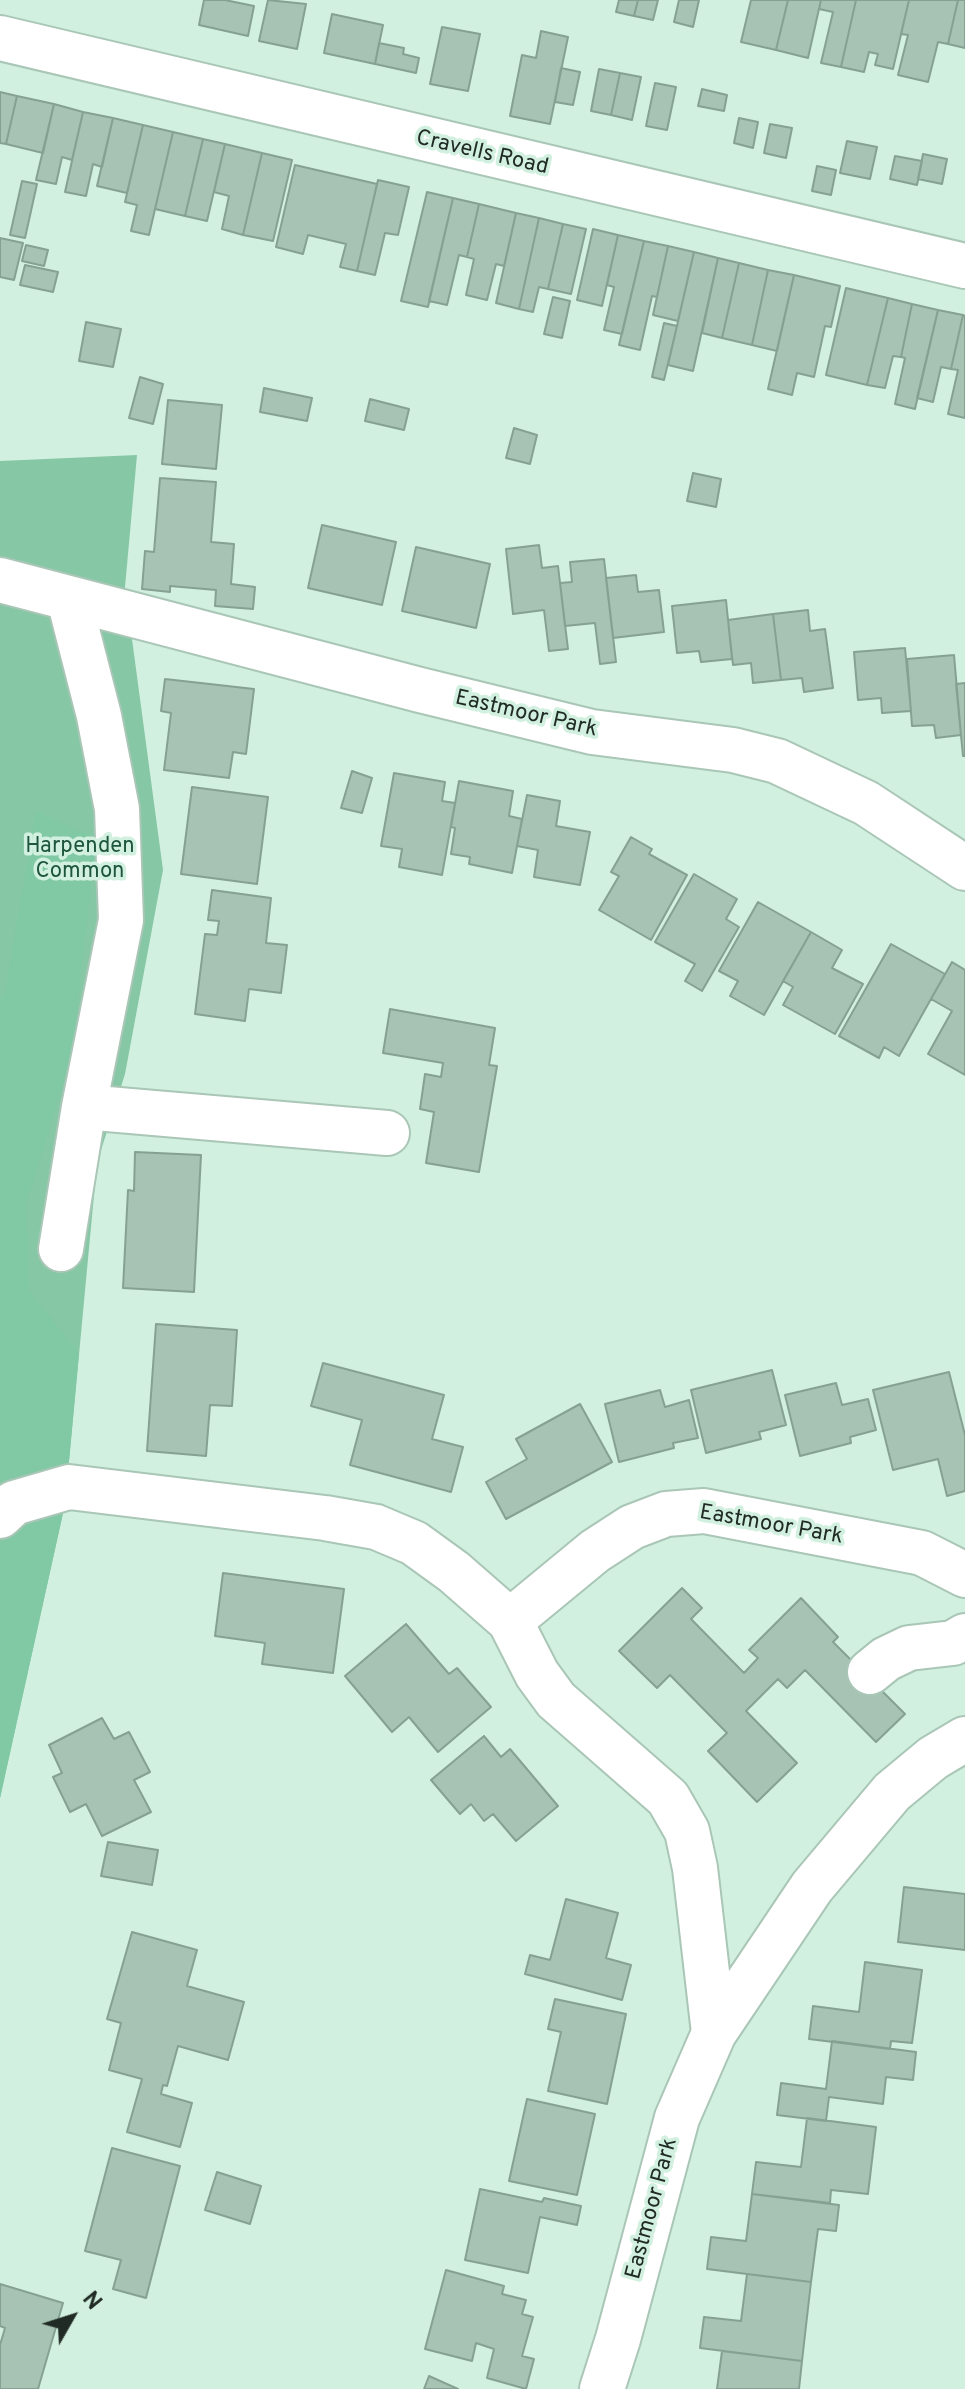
<!DOCTYPE html>
<style>
body{margin:0}
#map{position:relative;width:965px;height:2389px;overflow:hidden;background:#d2f0df;font-family:Overpass,sans-serif}
canvas{display:block}
.north{position:absolute;left:32px;top:2277px;width:80px;height:80px;-webkit-text-stroke:6px #d2f0df;paint-order:stroke;rotate:51deg;font-size:22px;font-weight:700;line-height:32px;text-align:center;color:#202b25}
.north::after{content:'';display:block;margin:auto;width:28px;height:36px;background:#202b25;clip-path:polygon(50% 0,100% 100%,50% 72%,0 100%)}
</style>
<div id="map">
<canvas width="965" height="2389"></canvas>
<div class="north">N</div>
</div>
<script>
const ctx = document.querySelector('canvas').getContext('2d');
ctx.lineJoin = 'round';
function fillPath(path, color) { ctx.fillStyle = color; ctx.fill(path, 'evenodd'); }
const shape = rows => new Path2D(rows.map(r => 'M' + r).join(''));
function strokePath(path, color, width, dash) { ctx.strokeStyle = color; ctx.lineWidth = width; ctx.lineCap = dash ? 'butt' : 'round'; ctx.setLineDash(dash || []); ctx.stroke(path); }
function label(font, color, halo, rows, align = 'center') {
  ctx.font = font + ' Overpass,sans-serif'; ctx.lineWidth = 7; ctx.setLineDash([]); ctx.textBaseline = 'middle'; ctx.strokeStyle = halo; ctx.fillStyle = color; for (const [text, x, y, turn = 0] of rows) {
    ctx.save(); ctx.translate(x, y); ctx.rotate((+turn || 0) * Math.PI / 180); ctx.textAlign = isNaN(turn) ? turn : align; if (halo) ctx.strokeText(text, 0, 0); ctx.fillText(text, 0, 0); ctx.restore();
  }
}
fillPath(shape([
 [137,455,125,587,163,870,125,1074,97,1163,65,1504,0,1798,0,461]
]), '#86c7a6');
fillPath(shape([
 [36,811,96,839,72,1053,26,1205,29,1291,79,1353,65,1504,0,1798,0,1001,5,992]
]), '#80c9a4');
const building = shape([
 [204,0,225,0,254,6,248,36,199,25,204,0],
 [268,0,306,4,297,49,259,41,268,0],
 [619,0,638,0,634,16,616,12,619,0],
 [638,0,658,0,653,20,634,16,638,0],
 [679,0,699,0,693,27,674,22,679,0],
 [751,0,788,0,776,50,741,42,751,0],
 [788,0,821,0,808,58,776,50,788,0],
 [821,0,856,0,841,67,821,63,833,12,819,9,821,0],
 [856,0,909,0,893,69,875,65,878,54,869,52,864,72,841,67,856,0],
 [909,0,958,0,948,44,938,42,928,82,898,75,908,35,901,34,909,0],
 [958,0,965,0,965,48,948,44,958,0],
 [332,14,383,25,375,64,324,53,332,14],
 [442,27,480,34,468,91,430,84,442,27],
 [541,31,568,37,550,124,510,116,522,55,536,58,541,31],
 [379,43,404,48,403,54,419,58,416,73,375,64,379,43],
 [561,68,580,72,573,105,555,102,561,68],
 [599,69,620,73,611,115,591,111,599,69],
 [620,73,641,77,632,120,611,115,620,73],
 [655,83,676,87,667,130,646,126,655,83],
 [702,89,727,95,724,111,698,106,702,89],
 [0,92,17,96,6,144,0,143,0,92],
 [17,96,54,104,43,153,6,144,17,96],
 [54,104,83,112,72,160,62,157,56,184,36,180,54,104],
 [83,112,113,118,102,167,93,164,86,196,65,192,83,112],
 [113,118,143,125,127,193,97,186,113,118],
 [739,118,758,122,753,148,734,143,739,118],
 [770,124,792,128,786,158,764,153,770,124],
 [143,125,173,132,149,235,131,231,137,205,125,202,143,125],
 [173,132,203,139,185,216,155,209,173,132],
 [203,139,225,144,207,221,185,216,203,139],
 [847,141,877,147,870,179,840,173,847,141],
 [225,144,262,153,243,235,222,229,229,196,214,192,225,144],
 [262,153,292,160,273,241,243,235,262,153],
 [923,154,947,159,942,184,918,179,923,154],
 [895,156,922,161,917,185,890,179,895,156],
 [295,165,377,184,357,271,340,267,346,244,308,235,303,254,276,247,295,165],
 [817,166,836,170,831,195,812,191,817,166],
 [378,180,409,187,398,235,385,233,375,275,357,271,378,180],
 [22,181,37,184,25,238,10,235,22,181],
 [427,192,453,198,428,307,401,301,427,192],
 [453,198,479,204,467,257,459,255,447,305,429,301,453,198],
 [479,204,516,213,504,266,496,264,487,300,466,295,474,259,467,257,479,204],
 [516,213,539,218,519,309,496,303,516,213],
 [539,218,563,224,548,289,539,287,533,312,519,309,539,218],
 [563,224,586,229,571,294,548,289,563,224],
 [593,229,618,235,602,306,577,300,593,229],
 [618,235,644,241,622,334,604,330,614,287,607,285,618,235],
 [0,238,23,243,14,280,0,277,0,238],
 [644,241,668,246,657,297,652,296,640,350,619,345,644,241],
 [26,245,48,250,44,266,22,261,26,245],
 [668,246,694,252,678,321,653,315,668,246],
 [694,252,718,258,693,371,668,365,694,252],
 [718,258,739,263,722,338,702,333,718,258],
 [739,263,768,270,752,345,722,338,739,263],
 [25,265,58,272,53,292,20,285,25,265],
 [768,270,794,275,777,351,752,345,768,270],
 [794,275,840,286,831,327,825,326,814,377,797,373,792,395,768,389,794,275],
 [846,288,888,298,867,385,826,375,846,288],
 [553,297,570,301,562,338,544,334,553,297],
 [888,298,912,304,901,357,893,356,885,388,867,385,888,298],
 [912,304,938,310,915,409,895,404,905,358,901,357,912,304],
 [938,310,963,315,951,369,941,367,933,402,917,398,938,310],
 [963,315,965,316,965,418,948,414,958,370,951,369,963,315],
 [86,322,121,329,113,367,79,361,86,322],
 [664,323,677,326,664,380,652,377,664,323],
 [140,377,163,384,153,424,129,418,140,377],
 [264,388,312,398,307,421,260,412,264,388],
 [370,399,409,409,404,430,365,421,370,399],
 [168,400,222,405,216,469,162,464,168,400],
 [514,428,537,435,530,464,506,458,514,428],
 [693,473,721,479,716,507,687,501,693,473],
 [160,478,216,482,211,542,234,544,231,584,255,587,253,609,215,606,216,590,170,586,170,592,142,589,145,551,154,552,160,478],
 [322,525,396,542,382,605,308,588,322,525],
 [539,545,542,568,558,566,568,649,549,651,544,610,513,614,506,549,539,545],
 [416,547,490,564,476,628,402,611,416,547],
 [604,559,616,662,600,664,595,623,565,626,560,583,572,582,570,562,604,559],
 [636,575,638,592,659,590,664,632,613,638,606,578,636,575],
 [726,600,732,659,701,662,699,651,677,653,672,606,726,600],
 [808,610,810,631,825,629,833,688,804,692,802,678,781,680,773,614,808,610],
 [773,614,781,680,753,683,751,663,733,665,728,620,773,614],
 [905,648,911,711,882,713,881,698,858,700,854,652,905,648],
 [954,655,961,735,936,738,934,725,912,726,907,659,954,655],
 [165,679,254,689,246,754,233,752,229,778,164,770,171,713,161,711,165,679],
 [965,683,965,756,963,756,956,684,965,683],
 [352,771,372,778,362,813,341,808,352,771],
 [394,773,445,782,442,801,455,803,442,875,399,867,402,849,381,846,394,773],
 [459,781,513,791,509,816,522,819,512,873,469,864,470,857,451,854,455,828,451,827,459,781],
 [192,787,268,797,257,884,181,874,192,787],
 [527,795,560,801,556,826,590,832,580,885,534,877,538,850,517,846,527,795],
 [631,837,652,849,649,854,687,875,651,940,599,910,619,876,611,872,631,837],
 [694,874,737,899,726,919,739,927,702,991,685,981,695,964,655,942,694,874],
 [212,890,271,898,266,943,287,945,281,993,249,989,245,1021,195,1014,205,934,217,935,219,921,208,920,212,890],
 [758,902,811,932,764,1015,730,996,738,981,719,971,758,902],
 [811,932,842,950,832,968,863,984,835,1034,783,1005,793,987,783,981,811,932],
 [891,944,945,974,899,1056,884,1047,879,1058,839,1036,891,944],
 [952,962,965,970,965,1075,928,1054,952,1011,931,999,952,962],
 [390,1009,495,1028,489,1065,497,1066,479,1172,426,1163,434,1112,420,1109,425,1074,441,1077,443,1063,383,1053,390,1009],
 [135,1152,201,1155,194,1292,123,1288,128,1190,134,1191,135,1152],
 [156,1324,237,1330,232,1406,210,1405,206,1456,147,1451,156,1324],
 [323,1363,444,1395,432,1439,463,1447,451,1492,350,1465,362,1420,311,1406,323,1363],
 [772,1370,786,1425,759,1432,761,1439,706,1453,691,1390,772,1370],
 [949,1372,965,1435,965,1491,947,1496,938,1459,893,1470,873,1390,949,1372],
 [836,1383,842,1405,868,1399,876,1430,850,1437,851,1443,800,1456,785,1395,836,1383],
 [660,1390,665,1407,689,1400,698,1438,673,1443,674,1448,619,1462,605,1404,660,1390],
 [580,1404,612,1462,506,1519,486,1482,527,1459,516,1439,580,1404],
 [223,1573,344,1589,333,1673,262,1664,265,1643,215,1636,223,1573],
 [682,1588,702,1608,691,1619,744,1673,758,1658,749,1650,801,1598,838,1637,833,1642,905,1714,876,1742,805,1670,787,1688,778,1679,746,1711,797,1763,757,1802,708,1751,727,1733,670,1675,657,1688,619,1651,682,1588],
 [406,1624,449,1674,457,1668,491,1707,438,1752,409,1717,392,1732,345,1676,406,1624],
 [102,1718,114,1739,129,1732,150,1772,134,1780,151,1812,102,1836,86,1804,70,1812,53,1777,62,1773,49,1745,102,1718],
 [484,1736,501,1757,510,1749,558,1806,516,1841,493,1814,484,1821,471,1804,460,1814,431,1780,484,1736],
 [108,1842,158,1850,152,1885,101,1876,108,1842],
 [904,1887,965,1894,965,1950,898,1942,904,1887],
 [566,1899,618,1913,606,1958,631,1965,622,2000,525,1974,530,1955,550,1960,566,1899],
 [132,1932,197,1950,187,1986,244,2002,228,2060,178,2046,167,2086,163,2085,161,2094,192,2103,180,2147,127,2132,142,2079,109,2070,121,2023,107,2019,132,1932],
 [865,1962,922,1970,912,2043,891,2041,890,2049,809,2039,813,2006,859,2012,865,1962],
 [555,1999,626,2014,607,2104,548,2091,561,2032,548,2029,555,1999],
 [832,2041,916,2052,913,2080,886,2077,883,2104,829,2097,826,2121,777,2115,781,2083,826,2089,832,2041],
 [527,2099,595,2114,577,2195,509,2181,527,2099],
 [807,2118,876,2127,868,2194,831,2190,830,2203,752,2194,756,2162,801,2167,807,2118],
 [112,2148,180,2166,146,2298,113,2289,121,2260,85,2251,112,2148],
 [217,2172,261,2186,250,2224,205,2210,217,2172],
 [480,2189,542,2202,544,2198,581,2206,577,2225,540,2217,528,2273,465,2260,480,2189],
 [752,2194,839,2205,836,2231,818,2229,811,2282,707,2269,711,2237,746,2241,752,2194],
 [446,2270,504,2286,502,2294,526,2300,522,2314,533,2317,522,2356,534,2359,526,2389,487,2378,494,2349,476,2343,472,2361,425,2349,446,2270],
 [747,2274,811,2282,802,2361,700,2348,704,2317,741,2321,747,2274],
 [0,2284,63,2303,38,2389,0,2389,0,2345,5,2328,0,2326,0,2284],
 [722,2351,802,2361,799,2389,717,2389,722,2351],
 [429,2376,458,2389,424,2389,429,2376]
]);
fillPath(building, '#a6c3b3');
strokePath(building, '#85a192', 2);
const minor = shape([
 [0,38,965,266],
 [0,580,420,690,592,732,733,750,777,761,866,803,965,868],
 [84,1107,387,1133],
 [61,1249,84,1107,121,920,117,809,99,716,69,599],
 [0,1516,14,1503,69,1487,325,1518,376,1527,414,1543,454,1572,510,1621,537,1674,556,1700,668,1798,687,1831,695,1868,714,2033,677,2118,618,2339,602,2389],
 [510,1621,595,1551,632,1527,666,1514,704,1511,922,1553,965,1575],
 [870,1672,886,1659,909,1648,953,1643,965,1636],
 [714,2033,812,1887,892,1792,933,1758,965,1739]
]);
strokePath(minor, '#a9c6b6', 48);
strokePath(minor, '#fff', 44);
label('22px', '#202b25', '#d2f0df', [
 ["Cravells Road",482,154,13],
 ["Eastmoor Park",526,715,13],
 ["Eastmoor Park",771,1526,10],
 ["Eastmoor Park",653,2209,-75]
]);
label('22px', '#1e563d', '#d2f0df', [
 ["Harpenden",80,848],
 ["Common",80,873]
]);
</script>
